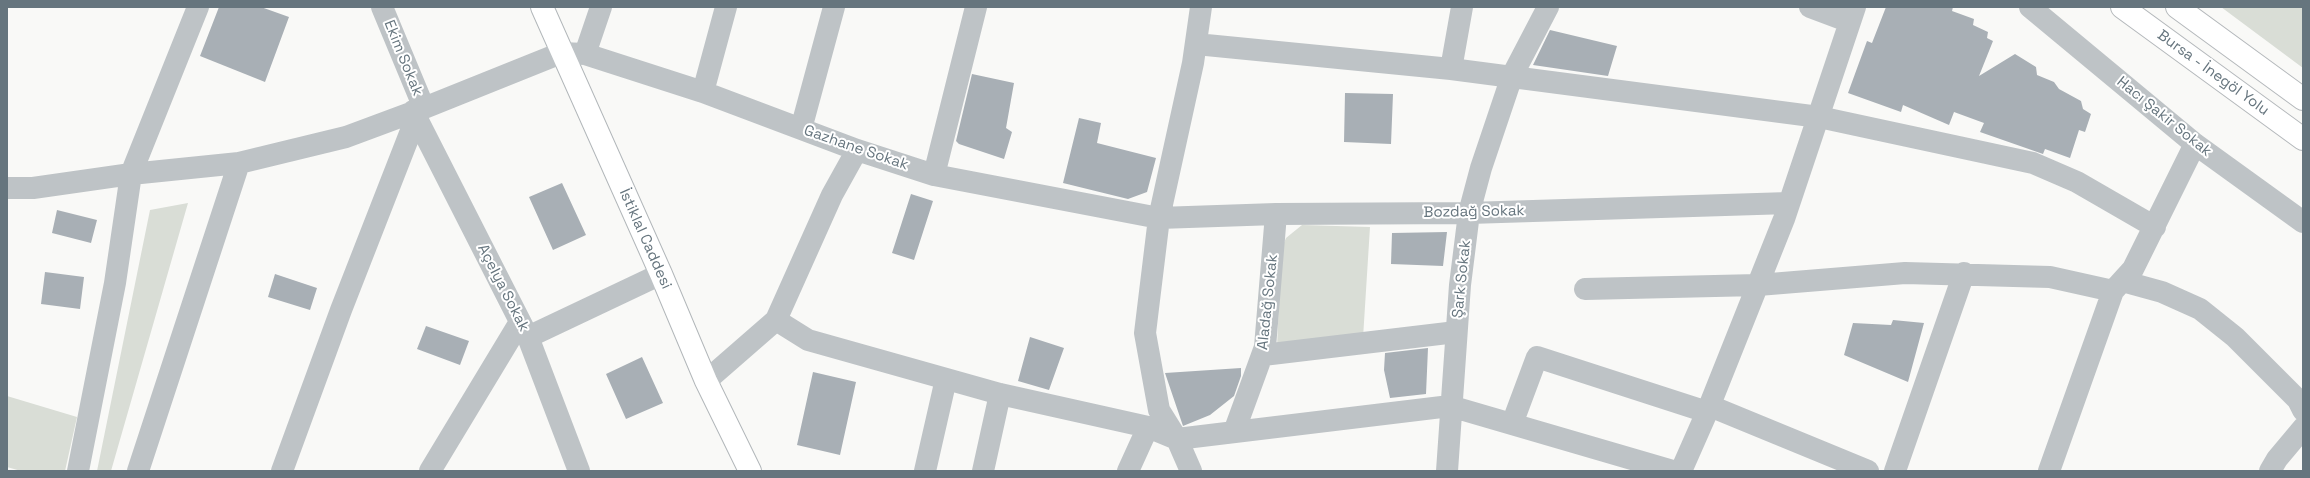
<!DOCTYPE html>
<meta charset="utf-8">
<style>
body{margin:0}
#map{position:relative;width:2310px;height:478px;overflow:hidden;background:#f9f9f7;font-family:"Space Grotesk",sans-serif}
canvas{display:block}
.frame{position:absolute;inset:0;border:8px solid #66757e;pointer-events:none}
</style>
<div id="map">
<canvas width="2310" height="478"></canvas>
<div class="frame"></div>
</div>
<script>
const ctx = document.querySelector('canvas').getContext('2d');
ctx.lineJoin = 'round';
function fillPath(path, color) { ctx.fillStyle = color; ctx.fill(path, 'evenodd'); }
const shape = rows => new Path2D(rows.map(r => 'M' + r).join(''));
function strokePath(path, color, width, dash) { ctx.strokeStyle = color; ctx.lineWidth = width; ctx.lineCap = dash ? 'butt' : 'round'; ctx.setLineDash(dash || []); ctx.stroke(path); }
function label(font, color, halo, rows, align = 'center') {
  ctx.font = font + ' "Space Grotesk",sans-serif'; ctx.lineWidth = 4; ctx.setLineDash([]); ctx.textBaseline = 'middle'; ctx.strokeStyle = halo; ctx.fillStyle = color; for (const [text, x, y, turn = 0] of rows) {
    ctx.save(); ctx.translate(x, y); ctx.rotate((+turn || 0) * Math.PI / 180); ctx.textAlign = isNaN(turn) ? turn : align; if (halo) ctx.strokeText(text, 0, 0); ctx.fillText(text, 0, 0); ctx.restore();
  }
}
fillPath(shape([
 [2221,7,2303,7,2303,68],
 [188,203,111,471,97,471,150,210],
 [1302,225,1370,227,1363,338,1277,348,1281,250,1286,238],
 [7,396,77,417,65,471,21,471,7,467]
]), '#d9ddd6');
fillPath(shape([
 [219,7,261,7,289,17,265,82,200,56],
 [1886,7,1953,7,1952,11,1974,19,1973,25,1988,32,1987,38,1993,41,1979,76,2015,54,2036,67,2037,75,2054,82,2059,89,2081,101,2083,109,2091,114,2085,132,2079,130,2070,158,2045,149,2043,154,1980,132,1984,123,1954,112,1949,125,1903,105,1901,112,1848,93,1867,41,1872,43],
 [1550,30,1617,46,1608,76,1533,65],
 [972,74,1014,83,1006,128,1012,132,1004,159,959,144,956,141],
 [1345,93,1393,94,1391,144,1344,142],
 [1079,118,1101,123,1097,143,1156,158,1147,192,1128,199,1063,183],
 [562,183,586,235,553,250,529,197],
 [911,194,933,201,914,260,892,253],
 [57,210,97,220,91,243,52,233],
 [1447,232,1443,266,1391,264,1392,233],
 [45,272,84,277,80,309,41,304],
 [275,274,317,288,310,310,268,297],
 [1893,320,1924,323,1908,382,1844,355,1853,323,1891,325],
 [426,326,469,341,460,365,417,349],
 [1030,337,1064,348,1049,390,1018,381],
 [1428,348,1426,394,1390,398,1384,370,1385,353],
 [642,357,663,403,626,419,606,374],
 [1241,368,1241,376,1234,396,1210,415,1183,426,1165,373],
 [813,372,856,382,840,455,797,445]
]), '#a8afb5');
const major = shape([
 [542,7,661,274,706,381,750,471]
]);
const highway = shape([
 [2122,7,2303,139],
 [2177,7,2303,99]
]);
strokePath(major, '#b2b7ba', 24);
strokePath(highway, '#b4b8bb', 24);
strokePath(shape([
 [382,7,424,108],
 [1810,7,1850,22],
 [2030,7,2195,144,2303,222],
 [1196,44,1451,69,1819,117,2033,163,2077,182,2155,227],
 [585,54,601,7],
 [1451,69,1462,7],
 [703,92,726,7],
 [413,111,528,337,579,471],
 [801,129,834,7],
 [934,175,976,7],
 [7,188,33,188,131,174,239,163,346,137,424,108,561,53,585,54,703,92,857,150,934,175,1159,218,1276,214,1469,213,1789,203],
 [2122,281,2162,292,2200,309,2235,337,2298,400,2303,410],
 [1585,289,1758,285,1905,273,2050,277,2113,291],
 [776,320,808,340,1000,394,1148,427,1177,439,1450,406,1673,471],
 [528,337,661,274],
 [1263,355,1456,332],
 [706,381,776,320,832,195,857,150],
 [1710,406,1868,471],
 [1512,424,1537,357,1707,412],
 [1234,432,1265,347,1276,214],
 [78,471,115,283,131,174,198,7],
 [138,471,239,163],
 [282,471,341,310,416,118],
 [430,471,520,322],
 [925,471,946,379],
 [983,471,1000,394],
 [1128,471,1148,427],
 [1191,471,1177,439,1159,410,1145,333,1159,218,1193,63,1201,7],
 [1447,471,1460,285,1469,213,1481,168,1512,76,1548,7],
 [1681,471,1707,412,1784,219,1855,7],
 [1895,471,1964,273],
 [2049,471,2113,291,2133,269,2195,144],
 [2270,471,2277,459,2303,428]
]), '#bec3c6', 22);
strokePath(major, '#fff', 22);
strokePath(highway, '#fff', 22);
label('15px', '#66757e', '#fff', [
 ["Ekim Sokak",403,58,68],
 ["Bursa - İnegöl Yolu",2213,73,36],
 ["Hacı Şakir Sokak",2164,117,39],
 ["Gazhane Sokak",856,148,19],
 ["Bozdağ Sokak",1474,212,-1],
 ["İstiklal Caddesi",645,239,66],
 ["Şark Sokak",1462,279,-84],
 ["Açelya Sokak",503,288,63],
 ["Aladağ Sokak",1268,302,-84]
]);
</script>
